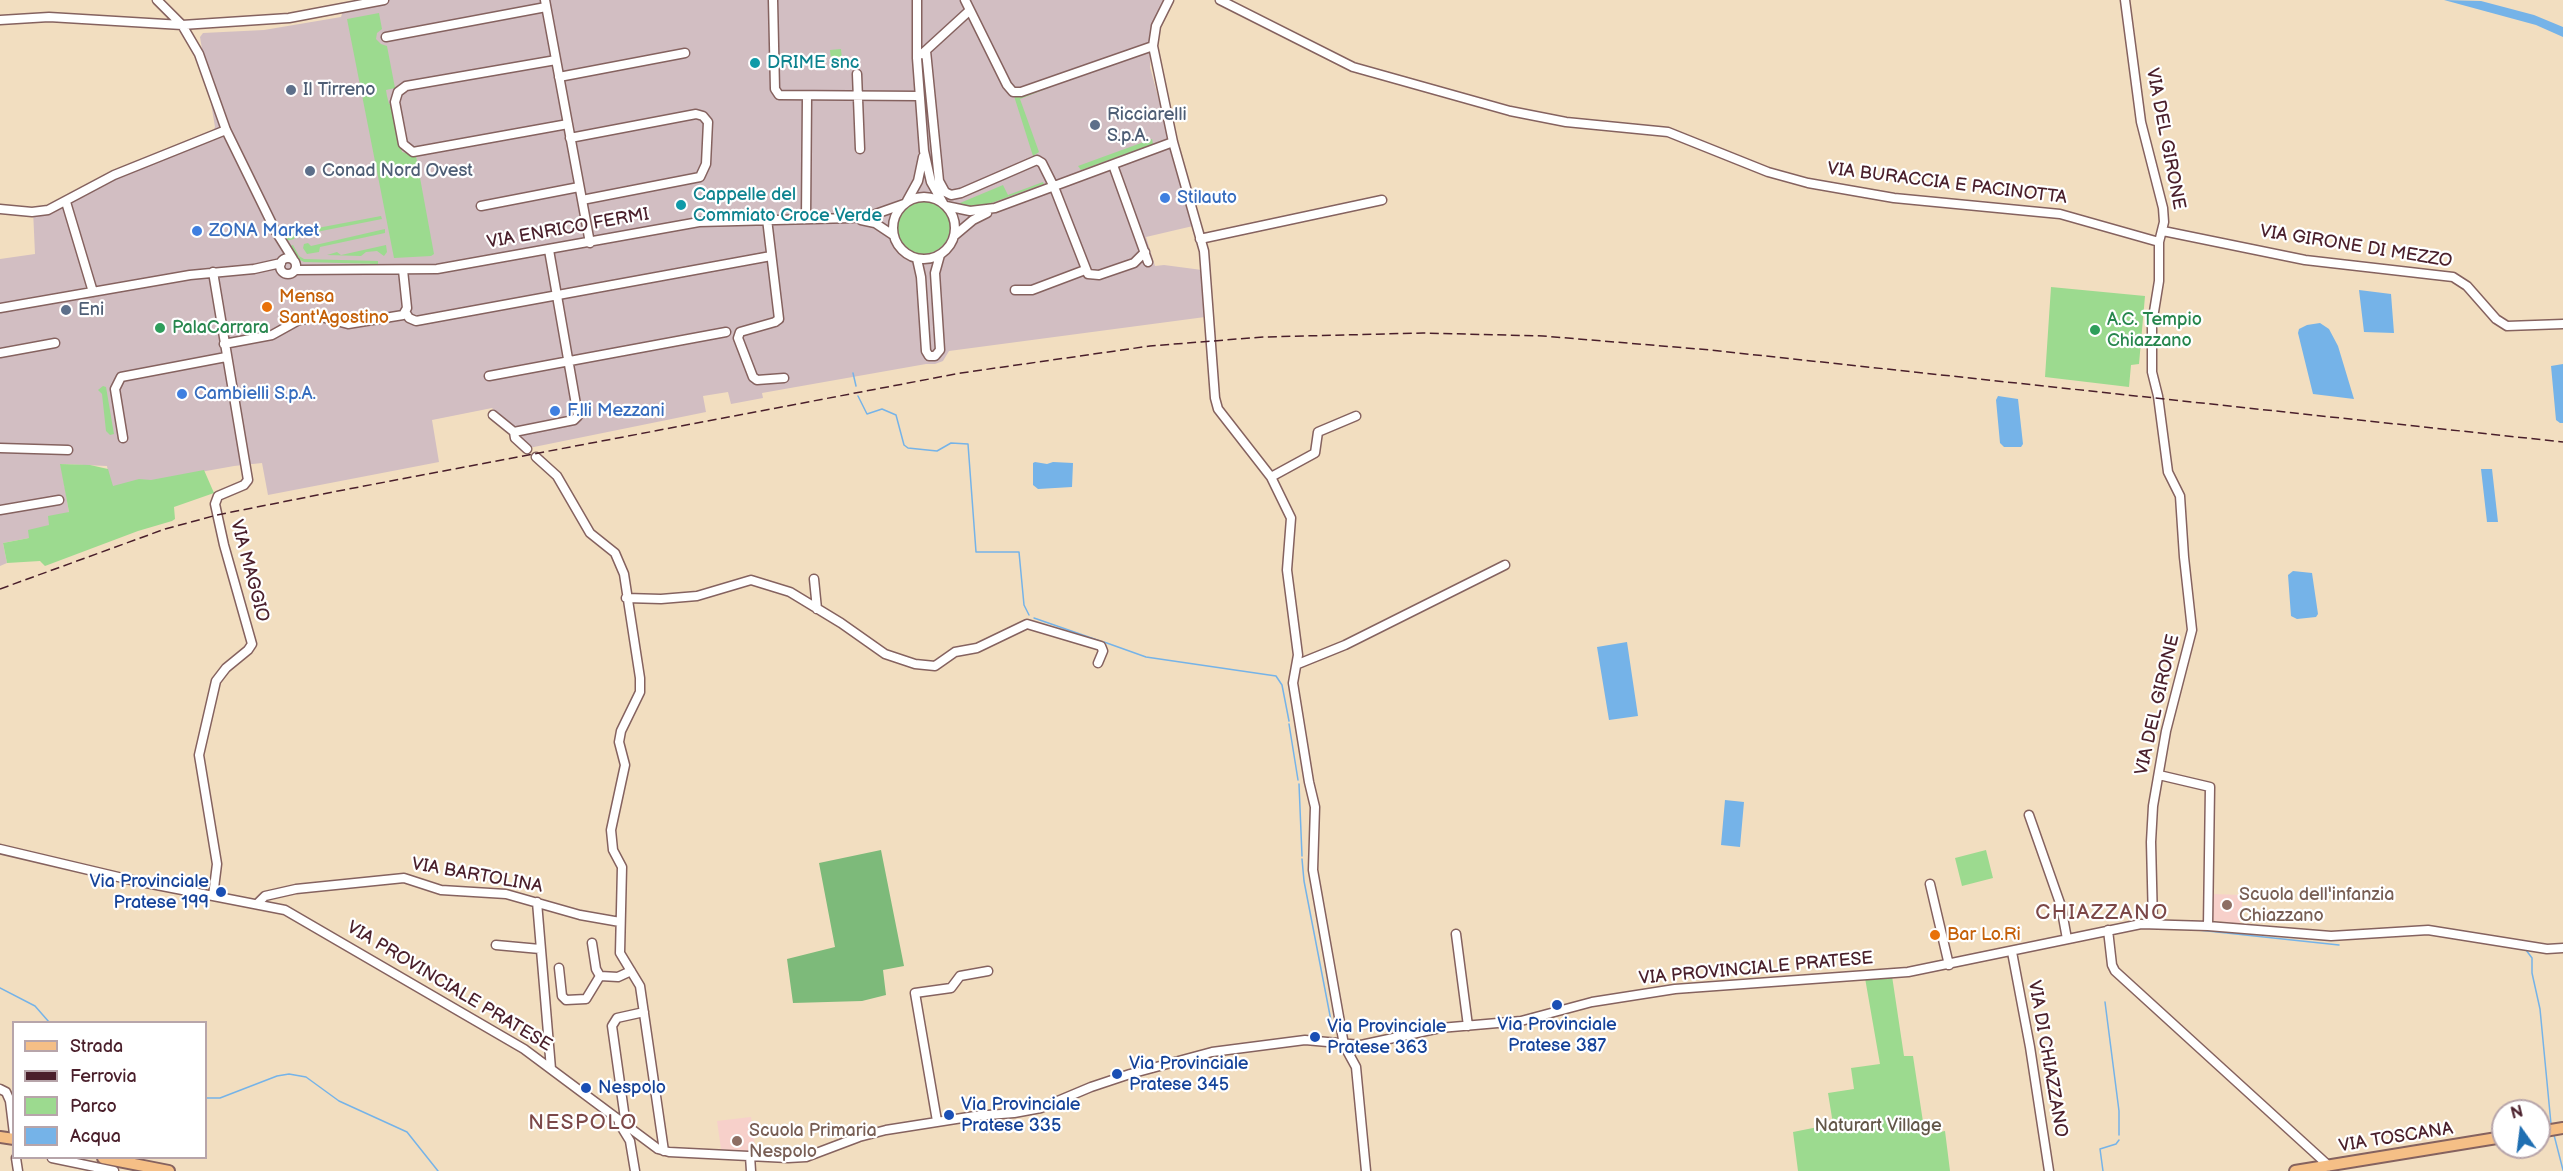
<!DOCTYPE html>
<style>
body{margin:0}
#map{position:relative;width:2563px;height:1171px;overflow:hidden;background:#f2dec0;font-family:"Balsamiq Sans",sans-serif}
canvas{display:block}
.legend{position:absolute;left:12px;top:1021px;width:195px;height:138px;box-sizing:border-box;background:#fff;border:2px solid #b7a5aa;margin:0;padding:8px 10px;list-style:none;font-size:18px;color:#4a1f2b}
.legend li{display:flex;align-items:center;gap:12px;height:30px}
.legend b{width:30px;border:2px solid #b7a5aa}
.north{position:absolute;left:2491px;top:1099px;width:60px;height:60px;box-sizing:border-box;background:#fff;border:2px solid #b7a5aa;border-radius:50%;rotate:346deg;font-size:16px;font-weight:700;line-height:24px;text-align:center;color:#4a1f2b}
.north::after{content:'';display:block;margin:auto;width:21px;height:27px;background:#1f6fb2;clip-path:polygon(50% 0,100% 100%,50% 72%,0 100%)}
</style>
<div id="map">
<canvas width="2563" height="1171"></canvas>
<ul class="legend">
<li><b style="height:8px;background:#f5bf86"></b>Strada</li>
<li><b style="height:8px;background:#4a1f2b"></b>Ferrovia</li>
<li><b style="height:16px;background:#9cda8f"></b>Parco</li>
<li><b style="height:16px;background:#75b3e8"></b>Acqua</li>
</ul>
<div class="north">N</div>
</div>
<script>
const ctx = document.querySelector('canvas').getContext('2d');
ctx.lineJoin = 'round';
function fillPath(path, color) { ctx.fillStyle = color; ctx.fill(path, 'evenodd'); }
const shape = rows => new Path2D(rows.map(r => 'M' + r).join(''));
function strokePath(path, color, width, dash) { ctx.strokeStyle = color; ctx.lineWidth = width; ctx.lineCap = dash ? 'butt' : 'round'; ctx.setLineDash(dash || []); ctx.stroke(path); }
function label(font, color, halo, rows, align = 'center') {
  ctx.font = font + ' "Balsamiq Sans",sans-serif'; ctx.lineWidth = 4.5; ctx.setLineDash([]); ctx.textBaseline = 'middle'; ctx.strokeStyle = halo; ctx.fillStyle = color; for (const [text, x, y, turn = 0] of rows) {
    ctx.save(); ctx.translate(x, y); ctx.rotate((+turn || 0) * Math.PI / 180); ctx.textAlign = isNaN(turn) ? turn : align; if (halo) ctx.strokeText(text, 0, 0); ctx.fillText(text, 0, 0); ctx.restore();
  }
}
fillPath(shape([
 [2212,894,2243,895,2240,924,2212,920],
 [751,1117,756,1153,721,1149,717,1121]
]), '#f7d0ca');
fillPath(shape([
 [369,0,1164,0,1152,37,1150,67,1193,226,1146,237,1155,266,1164,265,1202,270,1205,317,949,351,943,361,935,364,926,364,762,393,763,398,731,404,728,392,703,396,706,412,529,448,492,408,432,420,439,462,268,495,262,463,234,466,111,488,107,466,61,464,69,512,29,538,3,543,7,563,0,566,0,259,35,254,33,210,46,208,212,133,215,127,200,37,203,33,264,30,341,17,345,5]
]), '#d2bec2');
fillPath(shape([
 [379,13,382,29,377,33,376,39,381,44,387,46,395,88,386,90,387,96,389,104,392,103,402,152,416,156,434,254,431,256,394,258,347,19],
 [841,49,843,69,832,70,830,50],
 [1047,86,1048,88,1020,99,1039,152,1033,156,1014,96],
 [1152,139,1153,144,1081,170,1078,166],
 [1043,182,1044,184,983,206,962,206,960,203,1003,185,1008,195],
 '896 227a27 27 0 1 1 54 0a27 27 0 1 1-54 0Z',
 [381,216,382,219,296,236,294,239,286,241,282,233,287,229,291,233],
 [385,229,385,233,320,247,319,252,307,254,303,248,304,244,308,243,311,246],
 [293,245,299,256,304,259,378,261,378,264,304,262,296,258,288,247],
 [386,245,387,252,384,256,377,251,366,252,361,256,327,255,337,252,341,255],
 [2051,287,2145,296,2139,364,2131,365,2129,387,2045,377],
 [103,386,106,387,114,434,110,435,106,431,102,394,98,390],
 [60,464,90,465,108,469,113,486,139,479,151,480,204,470,214,493,174,507,175,519,172,521,138,531,45,566,40,561,7,563,3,543,29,538,28,530,49,525,48,516,69,512],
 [1986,850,1993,878,1962,886,1955,858],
 [1892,976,1904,1056,1913,1056,1925,1135,1945,1131,1950,1171,1798,1171,1793,1132,1833,1124,1828,1093,1854,1089,1851,1068,1880,1064,1865,978]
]), '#9cda8f');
fillPath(shape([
 [881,850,904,966,883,970,886,995,862,1001,793,1003,787,959,835,947,819,863]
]), '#7dba7a');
fillPath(shape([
 [2444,0,2481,1,2534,15,2563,27,2563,37,2536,25],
 [2359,290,2391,294,2394,333,2364,332],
 [2320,323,2329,329,2338,346,2354,399,2313,394,2298,333,2299,329,2307,325],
 [2563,364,2563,423,2560,423,2556,420,2551,366],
 [1998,396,2018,399,2023,444,2021,447,2004,447,2000,443,1996,400],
 [1035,462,1047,464,1053,462,1073,463,1072,487,1038,489,1033,485,1033,463],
 [2481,469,2492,469,2498,522,2487,522],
 [2293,571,2312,573,2318,614,2316,617,2297,619,2291,616,2288,575],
 [1627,642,1638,716,1609,720,1597,647],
 [1725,800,1744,802,1740,847,1721,845]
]), '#75b3e8');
strokePath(shape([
 [853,373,856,386],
 [858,396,867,414,882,409,896,415,904,445,908,448,937,451,951,443,968,444,976,552,1019,552,1024,605,1029,615],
 [1034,618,1100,641],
 [1104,642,1146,657,1276,676,1282,685,1289,721],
 [1289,724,1298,780],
 [1299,784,1302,856],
 [1302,859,1304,881,1333,1031],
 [2189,929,2339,945],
 [2526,950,2532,958,2532,973,2540,1009,2551,1124],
 [0,988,35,1006,49,1022],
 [2105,1002,2119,1111,2119,1135],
 [206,1098,220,1098,277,1076,289,1074,306,1077,339,1101,407,1132,438,1171],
 [2554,1135,2563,1170],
 [2103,1171,2100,1149,2116,1144,2119,1140]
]), '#75b3e8', 1.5);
const minor = shape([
 [157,0,182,25,199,54,226,130,275,230,293,259],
 [545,0,590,243],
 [773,0,775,89,779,95,919,96],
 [917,0,917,58,924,151,931,182,943,203],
 [965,0,1007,85,1013,92,1021,92,1153,46],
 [1169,0,1156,26,1153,46,1173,142,1204,251,1215,398,1218,409,1271,477,1291,518,1287,570,1298,655,1293,683,1309,782,1315,807,1313,870,1344,1045,1356,1067,1366,1171],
 [1220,0,1353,67,1510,111,1566,122,1668,132,1768,172,1808,183,1894,198,2060,214,2159,242],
 [2125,0,2141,122,2163,208,2164,222,2159,242,2159,281,2152,324,2152,372,2158,396,2168,472,2180,496,2184,557,2192,630,2166,731,2153,806,2151,842,2153,923],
 [0,20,49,17,182,25,289,18,384,0],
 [386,37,546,7],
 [926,51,939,181,945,192,951,195,961,193,1037,160,1042,163,1054,187,1088,274,1099,275,1134,263,1145,252],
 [922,54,969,11],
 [556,60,406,86,398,92,395,102,403,144,413,152,568,124],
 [857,74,860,149],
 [559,77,685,53],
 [570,138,696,114,703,116,708,122,706,164,700,177,582,200],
 [1113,165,1148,262],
 '893 228a31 31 0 1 1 62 0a31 31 0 1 1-62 0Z',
 [907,201,918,181,923,157],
 [66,202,93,292],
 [481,206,579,187],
 [946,206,970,211,995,208,1173,142],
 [0,209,32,212,48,210,114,175,226,130],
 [767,219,779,319,775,322,740,332,738,338,753,377,757,380,784,378],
 [806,219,807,97],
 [861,220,875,223,893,235],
 [2163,231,2305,260,2453,277,2467,286,2496,319,2507,326,2563,324],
 [954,236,973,220,987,213],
 [1200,239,1382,200],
 '280 266a8 8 0 1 1 16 0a8 8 0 1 1-16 0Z',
 [917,259,921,277,926,351,929,356,935,356,940,350,935,273,940,255],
 [295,270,437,269,699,222,852,218,870,216,904,204],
 [213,272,248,480,244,485,218,496,215,504,224,545,252,644,248,650,226,668,216,681,199,755,217,864,213,896],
 [1015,290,1032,290,1085,270],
 [0,308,190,275,254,269,281,263],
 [406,313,409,318,416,321,771,256],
 [224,344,272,335,299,320,321,317,348,324,403,315,407,308,403,270],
 [0,353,55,343],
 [489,376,726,332],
 [493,415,514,432,515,438,527,449],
 [514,432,574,420,578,416,549,250],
 [123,438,115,389,121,377,226,357],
 [0,448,68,450],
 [536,457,557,476,590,533,615,553,624,574,640,678,640,692,621,731,619,742,625,765,611,830,613,850,622,867,620,953,640,986,664,1151],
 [1271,477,1315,453,1318,432,1356,416],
 [0,510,59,500],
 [814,579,817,609],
 [626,598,661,599,697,596,751,580,790,592,841,623,885,654,915,664,935,666,955,652,977,648,1027,624,1101,646,1103,651,1098,663],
 [1298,664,1345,645,1505,565],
 [2159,775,2210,787,2208,926],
 [2029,815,2061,906,2067,939],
 [0,849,131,880,285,910,524,1049,658,1149,669,1152,788,1158,806,1157,859,1137,886,1130,975,1116,1014,1113,1041,1108,1091,1087,1130,1074,1212,1052,1305,1040,1361,1045,1440,1028,1521,1021,1592,1002,1675,989,1908,972,2141,924,2208,926,2331,936,2428,930,2547,949,2563,948],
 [1930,884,1949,965],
 [537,902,551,1069],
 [258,903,265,896,296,889,404,878,441,890,506,894,580,915,620,922],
 [2108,930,2112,965,2115,971,2329,1166],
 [1456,934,1468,1026],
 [592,943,596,969,600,976,618,977,631,971],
 [496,945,540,949],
 [2012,952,2030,1047,2049,1171],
 [559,968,562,996,566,1000,586,999,600,976],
 [0,1089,6,1092,10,1101,14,1134],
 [937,1121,915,993,951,988,960,976,988,971],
 [619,1123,630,1141,635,1171],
 [626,1126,612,1026,617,1018,644,1012],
 [750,1156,751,1171],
 [16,1158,18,1171],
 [52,1158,114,1171]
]);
const major = shape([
 [2539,1132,2563,1128],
 [0,1137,14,1139],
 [103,1158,169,1171],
 [2295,1171,2503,1137]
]);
strokePath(minor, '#85625f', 11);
strokePath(major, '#85625f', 14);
strokePath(minor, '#fff', 8);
strokePath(major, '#f5bf86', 10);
strokePath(shape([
 [0,589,165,529,217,515,338,491,961,373,1150,346,1263,337,1423,333,1543,336,1710,350,2563,442]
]), '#4a1f2b', 1.5, [9, 4.5]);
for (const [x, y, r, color] of [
 [755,63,6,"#0f9aa8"],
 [291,90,6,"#5c6f8a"],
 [1095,125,6,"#5c6f8a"],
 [310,171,6,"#5c6f8a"],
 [1165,198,6,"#3f7fe0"],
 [681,205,6,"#0f9aa8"],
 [197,231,6,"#3f7fe0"],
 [267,307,6,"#e8710a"],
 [66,310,6,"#5c6f8a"],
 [160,328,6,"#2e9e5b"],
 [2095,330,6,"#2e9e5b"],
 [182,394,6,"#3f7fe0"],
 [555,411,6,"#3f7fe0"],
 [221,892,6,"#1a4fb4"],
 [2227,905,6,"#8d6e63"],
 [1935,935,6,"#e8710a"],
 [1557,1005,6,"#1a4fb4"],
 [1315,1037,6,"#1a4fb4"],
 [1117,1074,6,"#1a4fb4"],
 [586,1088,6,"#1a4fb4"],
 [949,1115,6,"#1a4fb4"],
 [737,1141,6,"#8d6e63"]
]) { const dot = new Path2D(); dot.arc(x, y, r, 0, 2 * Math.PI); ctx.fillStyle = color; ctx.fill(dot); strokePath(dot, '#fff', 2); }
label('18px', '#0d838f', '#fff', [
 ["DRIME snc",767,63],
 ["Cappelle del",693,195],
 ["Commiato Croce Verde",693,216]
], 'left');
label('18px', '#4e5e75', '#fff', [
 ["Il Tirreno",303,90],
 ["Ricciarelli",1107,115],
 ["S.p.A.",1107,136],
 ["Conad Nord Ovest",322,171],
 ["Eni",78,310]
], 'left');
label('18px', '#4a1f2b', '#fff', [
 ["VIA DEL GIRONE",2165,139,79],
 ["VIA BURACCIA E PACINOTTA",1947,184,7],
 ["VIA ENRICO FERMI",568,229,-10],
 ["VIA GIRONE DI MEZZO",2356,247,9],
 ["VIA MAGGIO",249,571,75],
 ["VIA DEL GIRONE",2158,705,-77],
 ["VIA BARTOLINA",477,876,10],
 ["VIA PROVINCIALE PRATESE",1756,969,-5],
 ["VIA PROVINCIALE PRATESE",449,987,31],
 ["VIA DI CHIAZZANO",2047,1059,80],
 ["VIA TOSCANA",2396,1138,-9]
]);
label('18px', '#366cbe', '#fff', [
 ["Stilauto",1177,198],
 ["ZONA Market",209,231],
 ["Cambielli S.p.A.",194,394],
 ["F.lli Mezzani",567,411]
], 'left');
label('18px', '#c56008', '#fff', [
 ["Mensa",279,297],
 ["Sant'Agostino",279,318],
 ["Bar Lo.Ri",1947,935]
], 'left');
label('18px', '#27864d', '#fff', [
 ["A.C. Tempio",2107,320],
 ["Chiazzano",2107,341],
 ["PalaCarrara",172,328]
], 'left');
label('18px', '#164399', '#fff', [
 ["Via Provinciale",209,882,"right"],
 ["Pratese 199",209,903,"right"],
 ["Via Provinciale",1557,1025,"center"],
 ["Pratese 387",1557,1046,"center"],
 ["Via Provinciale",1327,1027],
 ["Pratese 363",1327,1048],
 ["Via Provinciale",1129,1064],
 ["Pratese 345",1129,1085],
 ["Nespolo",598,1088],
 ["Via Provinciale",961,1105],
 ["Pratese 335",961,1126]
], 'left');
label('18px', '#785e54', '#fff', [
 ["Scuola dell'infanzia",2239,895],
 ["Chiazzano",2239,916],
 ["Scuola Primaria",749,1131],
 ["Nespolo",749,1152]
], 'left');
label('18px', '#635749', '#fff', [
 ["Naturart Village",1878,1126]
]);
ctx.letterSpacing = '1.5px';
label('21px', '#7c4848', '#fff', [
 ["CHIAZZANO",2102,914],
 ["NESPOLO",583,1124]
]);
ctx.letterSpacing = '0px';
</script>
